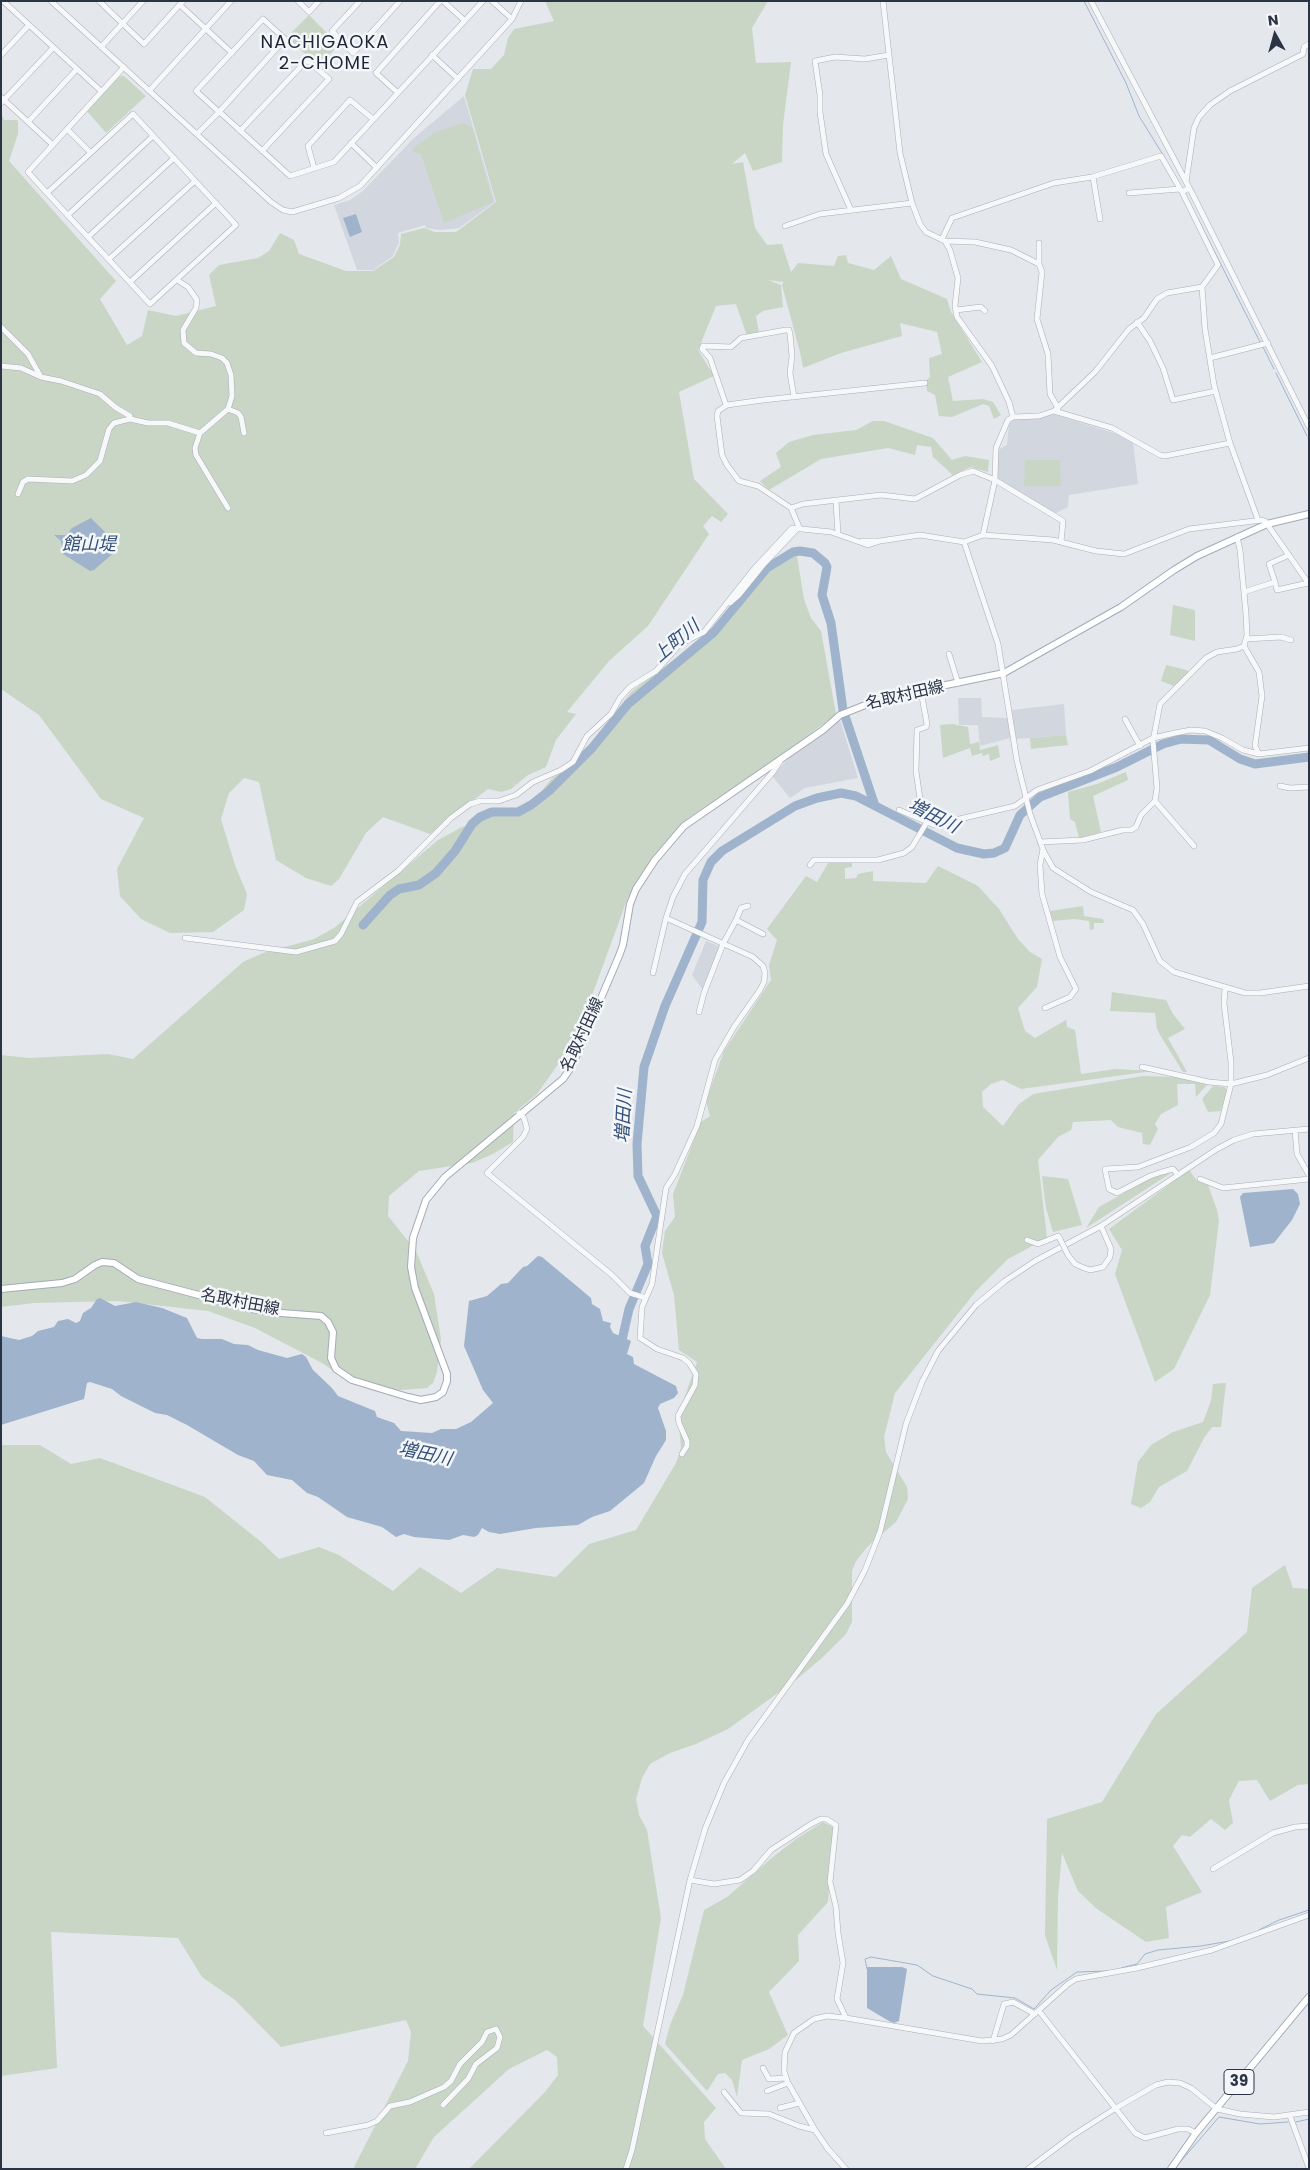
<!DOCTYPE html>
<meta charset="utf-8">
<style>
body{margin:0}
#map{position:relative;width:1310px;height:2170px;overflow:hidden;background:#e4e7ec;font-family:Poppins,sans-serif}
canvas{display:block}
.frame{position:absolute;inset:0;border:2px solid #2b3445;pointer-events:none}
.north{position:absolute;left:1250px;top:10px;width:50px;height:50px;-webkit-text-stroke:4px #f4f6f9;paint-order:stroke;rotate:353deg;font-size:14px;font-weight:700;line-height:20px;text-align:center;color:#2b3445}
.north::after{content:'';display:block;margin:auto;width:18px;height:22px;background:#2b3445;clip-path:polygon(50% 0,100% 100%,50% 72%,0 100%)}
</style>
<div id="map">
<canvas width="1310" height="2170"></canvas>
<div class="frame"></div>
<div class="north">N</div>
</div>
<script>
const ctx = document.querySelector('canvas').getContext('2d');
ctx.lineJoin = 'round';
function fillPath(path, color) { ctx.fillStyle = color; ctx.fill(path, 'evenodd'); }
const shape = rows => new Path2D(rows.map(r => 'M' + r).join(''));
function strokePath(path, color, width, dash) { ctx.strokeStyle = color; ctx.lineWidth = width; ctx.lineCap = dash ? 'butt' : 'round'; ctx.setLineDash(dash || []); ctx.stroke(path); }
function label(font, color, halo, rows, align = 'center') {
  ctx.font = font + ' Poppins,"Noto Sans JP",sans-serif'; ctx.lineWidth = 5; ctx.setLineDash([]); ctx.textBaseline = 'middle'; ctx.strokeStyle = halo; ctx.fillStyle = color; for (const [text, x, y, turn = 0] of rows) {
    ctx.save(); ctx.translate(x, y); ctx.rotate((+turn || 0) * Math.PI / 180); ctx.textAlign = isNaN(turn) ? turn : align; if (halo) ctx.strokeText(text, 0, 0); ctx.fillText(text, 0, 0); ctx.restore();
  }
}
fillPath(shape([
 [464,96,495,202,459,228,439,230,426,228,425,225,398,233,399,242,393,256,373,270,357,270,334,205,350,200,363,191,414,138],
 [1053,414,1117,434,1133,442,1138,484,1069,495,1068,507,1056,513,1047,510,1000,481,995,476,998,450,1007,445,1009,425,1012,420],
 [958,698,981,698,982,717,1008,718,1010,738,980,746,978,725,959,725],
 [1064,704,1066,735,1016,739,1012,710],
 [840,720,858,778,805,788,790,798,772,776,790,757],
 [706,941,721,947,703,990,692,975]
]), '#d2d6de');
fillPath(shape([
 [545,1,768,1,752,28,756,63,791,62,783,125,782,162,753,171,745,153,732,164,743,162,755,228,767,245,782,244,791,272,798,263,834,266,838,256,846,255,848,263,874,270,891,256,901,279,947,299,951,312,982,362,948,377,953,401,983,399,993,402,1001,415,994,419,989,406,983,404,952,417,939,416,935,395,927,391,926,381,930,377,929,358,942,354,937,332,900,323,902,336,841,353,803,368,800,352,782,285,784,282,768,280,781,285,783,307,763,311,756,316,759,333,747,336,736,304,716,306,698,350,714,376,679,392,694,479,728,514,721,522,712,516,703,526,709,534,648,626,609,661,567,712,576,714,556,740,546,767,528,775,511,789,501,792,488,789,430,834,383,817,366,833,339,879,331,886,306,878,276,860,259,782,244,778,229,793,221,819,235,865,247,894,244,910,213,932,170,933,141,919,120,896,117,869,144,818,101,799,39,715,1,689,1,113,4,120,18,120,18,134,9,161,116,281,100,299,127,345,142,336,148,310,176,316,216,306,209,275,219,265,258,258,269,251,280,233,294,240,299,254,346,271,373,271,394,257,400,245,401,234,424,228,435,232,456,232,496,202,465,95,473,69,491,69,504,55,508,38,514,29,554,21],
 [309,15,339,45,318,66,287,37],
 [120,76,124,76,146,96,106,133,87,111],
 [462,123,472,127,493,202,444,223,421,154,413,152,413,148,436,132],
 [873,421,884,421,933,438,952,460,965,456,989,460,988,472,971,467,953,475,933,457,931,447,917,445,915,455,888,448,821,459,769,490,760,481,781,467,776,453,789,442,813,435,856,430],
 [1025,460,1060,460,1061,486,1024,486],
 [791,556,797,556,804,599,811,618,821,631,836,714,774,762,688,818,653,861,628,897,576,1039,537,1094,514,1113,513,1142,493,1154,472,1163,419,1171,389,1196,388,1216,416,1251,434,1294,441,1339,437,1372,433,1383,427,1388,400,1390,366,1386,346,1380,322,1363,255,1328,208,1311,118,1301,34,1303,1,1307,1,1055,29,1058,108,1054,133,1059,243,962,263,953,314,939,334,928,438,840,462,827,532,803,552,778,571,768,632,691,708,634,779,562],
 [1173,605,1195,610,1195,641,1170,635],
 [1166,665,1186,670,1189,672,1174,686,1161,681],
 [952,724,968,727,970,744,979,742,980,750,998,745,1000,757,990,761,989,754,983,756,982,753,972,756,970,748,943,758,940,725],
 [1066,735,1068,745,1031,749,1030,738],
 [1126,772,1128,780,1093,796,1101,832,1079,838,1075,822,1070,819,1068,792,1097,784],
 [830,860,852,860,852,867,845,868,845,879,856,878,858,874,873,871,873,881,926,883,938,866,978,886,999,909,1018,939,1030,952,1042,959,1037,987,1018,1008,1025,1031,1035,1038,1066,1020,1067,1027,1075,1030,1081,1074,1116,1069,1153,1071,1021,1089,1003,1080,991,1084,982,1092,983,1107,1003,1126,1018,1105,1033,1094,1143,1076,1177,1077,1207,1085,1196,1097,1195,1084,1177,1084,1178,1105,1161,1114,1155,1124,1158,1129,1150,1145,1143,1144,1142,1133,1118,1127,1111,1120,1073,1122,1071,1130,1058,1137,1038,1160,1047,1238,1008,1259,976,1291,895,1393,884,1437,886,1452,907,1487,908,1499,896,1522,868,1546,856,1561,852,1571,852,1622,846,1634,823,1657,796,1680,728,1729,696,1744,670,1753,650,1764,642,1778,636,1799,639,1815,647,1830,661,1918,643,2026,716,2108,704,2122,705,2139,726,2169,469,2169,545,2092,558,2075,557,2057,547,2050,509,2069,434,2137,415,2169,355,2169,354,2167,408,2061,411,2032,406,2020,281,2047,235,2000,202,1977,178,1938,51,1932,57,2068,1,2076,1,1445,40,1445,71,1464,100,1458,205,1497,260,1541,279,1559,319,1547,339,1555,393,1591,420,1567,461,1593,497,1568,556,1577,589,1544,636,1530,676,1463,681,1448,678,1416,697,1362,679,1350,674,1295,662,1253,665,1231,675,1217,673,1194,701,1122,710,1116,706,1101,724,1051,771,980,769,965,777,940,767,929,806,876,817,882],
 [1083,906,1084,916,1103,919,1104,923,1094,923,1094,929,1090,930,1089,921,1074,919,1053,921,1050,911],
 [1112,992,1166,1000,1173,1014,1185,1029,1168,1038,1187,1072,1183,1072,1160,1035,1157,1029,1155,1013,1110,1011],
 [1213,1086,1224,1087,1227,1090,1221,1111,1208,1112,1202,1099],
 [1189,1170,1197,1181,1208,1185,1217,1210,1219,1221,1210,1295,1174,1369,1155,1382,1115,1274,1122,1250,1109,1229],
 [1171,1173,1086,1228,1099,1207,1146,1181,1159,1175],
 [1042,1176,1068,1179,1082,1225,1053,1232,1046,1208],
 [1226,1383,1221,1427,1212,1427,1204,1438,1187,1471,1159,1487,1150,1502,1141,1508,1131,1504,1138,1462,1151,1445,1173,1432,1203,1422,1211,1401,1213,1384],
 [1285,1565,1293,1588,1309,1589,1309,1784,1298,1785,1270,1801,1257,1780,1239,1781,1229,1800,1233,1823,1225,1830,1211,1819,1190,1837,1182,1835,1173,1846,1202,1892,1166,1907,1169,1938,1146,1942,1097,1909,1078,1891,1062,1853,1058,1896,1057,1970,1045,1935,1047,1819,1102,1802,1156,1714,1247,1632,1252,1588],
 [823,1822,833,1827,828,1902,798,1935,799,1961,769,1992,788,2035,769,2049,742,2060,737,2097,732,2080,725,2073,718,2074,707,2091,665,2044,670,2025,683,1995,704,1910,727,1897,773,1857,796,1839]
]), '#c9d6c5');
fillPath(shape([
 [356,214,362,232,350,237,343,218],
 [91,518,117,544,118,549,94,570,90,571,63,554,61,541,54,535,66,535,72,528],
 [1293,1189,1298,1194,1300,1204,1292,1220,1274,1243,1250,1247,1240,1197,1243,1193],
 [538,1256,542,1257,591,1298,592,1304,600,1309,603,1321,611,1323,610,1327,613,1333,631,1341,627,1354,633,1357,634,1364,676,1386,678,1393,674,1398,660,1404,658,1408,666,1431,666,1440,656,1456,644,1483,610,1511,592,1517,578,1525,536,1528,500,1534,489,1532,482,1528,478,1535,474,1537,463,1535,449,1540,414,1537,404,1534,396,1537,382,1527,347,1517,318,1497,307,1493,292,1480,267,1475,254,1461,238,1455,187,1425,167,1415,155,1413,121,1396,112,1389,90,1382,87,1383,84,1399,1,1425,1,1336,19,1340,32,1336,38,1331,54,1327,58,1321,68,1319,76,1323,80,1321,83,1313,91,1308,97,1299,100,1298,115,1306,136,1302,162,1308,187,1318,197,1338,202,1339,222,1339,234,1344,248,1345,258,1350,287,1358,302,1354,306,1357,313,1370,332,1388,338,1396,375,1411,377,1417,394,1423,401,1431,432,1433,441,1429,456,1429,471,1422,493,1403,483,1390,464,1346,469,1301,487,1296,501,1284,508,1283,523,1267,527,1266],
 [867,1967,902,1967,907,1969,899,2021,894,2023,889,2021,867,2008]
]), '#9fb4cc');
strokePath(shape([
 [1084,1,1126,83,1139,116,1165,158],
 [1198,219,1260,342],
 [1263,347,1274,369],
 [1276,373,1307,436],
 [1308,439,1309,440],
 [1259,1930,1279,1920,1309,1910],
 [1121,1968,1137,1964,1145,1954,1158,1950,1201,1946,1230,1941],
 [867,1969,865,1959,871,1957,917,1965,933,1976,972,1989,977,1994,1015,1998,1034,2009,1051,1990,1077,1972,1107,1971],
 [1296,2122,1309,2119],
 [1175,2168,1219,2117,1260,2124,1288,2122]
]), '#9fb4cc', 1);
strokePath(shape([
 [363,925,390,895,399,889,419,885,436,873,455,851,472,824,480,817,492,812,518,812,531,805,549,791,592,748,628,704,714,632,767,568,793,552,800,551,813,553,825,563,827,567,822,595,831,623,843,710,875,806],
 [620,1349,629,1309,648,1264,645,1246,657,1216,638,1176,637,1144,644,1067,665,1006,702,922,703,880,711,862,722,851,795,806,817,798,841,793,856,796,957,848,984,854,994,853,1005,848,1020,815,1040,797,1117,767,1163,744,1181,739,1209,740,1240,759,1255,764,1309,757]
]), '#9fb4cc', 9);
const minor = shape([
 [3,1,101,91],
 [51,1,271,202,283,210,292,212,339,198,360,186,512,19,521,1],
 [99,1,144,44,183,1],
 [298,1,309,12,319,1],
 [360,1,332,31,353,53,400,1],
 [443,1,464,20],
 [492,1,512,19],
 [883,1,900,153,912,203,920,224,926,232,945,241,950,250,958,278,955,306,957,317,992,366,1009,402,1013,417],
 [1091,1,1193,195,1309,427],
 [180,5,232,53],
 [101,47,143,1],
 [1,55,29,25],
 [432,55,458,79],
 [149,91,231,1],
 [397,92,376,73,440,1],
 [1,97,53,145],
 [1,103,53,48],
 [28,122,77,69],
 [67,129,90,152],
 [240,131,307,60,329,79,262,151],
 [197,134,219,112,285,39,263,19,196,91,219,112,223,115,290,176,334,162,483,1],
 [351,143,377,168],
 [314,168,308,146,350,100,373,119],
 [1093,177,1100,219],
 [1186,182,1194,128,1199,117,1210,105,1230,91,1303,54,1304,47,1309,44],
 [1189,188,1182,192,1218,265,1202,287,1167,293,1157,299,1144,318,1129,329,1095,372,1054,411,1112,428,1160,455,1165,456,1230,443,1258,520],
 [47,193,133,114,236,225,150,304,47,193,28,172,124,67],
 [1129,193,1180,189],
 [851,210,826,154,820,112,820,95,815,61,835,57,865,59,889,55],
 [68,215,153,136],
 [785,226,820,214,912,203],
 [88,237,174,158],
 [942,239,952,218,1054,183,1092,177,1161,156,1182,192],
 [945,241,975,242,1011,250,1039,264,1042,272,1037,319,1048,354,1050,394,1058,408],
 [1039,243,1039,264],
 [109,259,195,181],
 [177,280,188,287,197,300,196,308,183,330,184,343,196,353,211,354,222,358,227,363,231,375,232,396,228,409,200,433,195,448,196,455,228,508],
 [130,282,216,203],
 [1202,287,1205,329,1214,385,1230,443],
 [956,310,981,307,985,311],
 [1137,322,1150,341,1163,368,1173,400,1216,391],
 [1,327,28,354,41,377],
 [1210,358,1268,343],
 [1,366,21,368,41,377,61,381,100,394,115,407,130,416,130,419],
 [726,405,710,358,702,349,703,346,731,347,741,338,786,330,789,330,790,334,792,356,790,373,794,397],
 [228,409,238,413,241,417,244,433],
 [18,494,23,482,28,479,72,481,86,475,100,461,109,429,114,423,130,419,148,423,168,423,200,433],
 [836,501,838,534],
 [791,508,803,504,881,495,915,499,960,475,973,471,995,480,1063,521,1061,542],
 [799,527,791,508,758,486,739,481,727,465,722,455,717,416,718,411,727,405,763,400,925,383],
 [983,535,995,480,996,448,1008,420,1013,417,1039,416,1054,411],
 [1237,537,1240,550,1246,614,1247,635,1244,646,1259,672,1262,696,1255,746,1259,754,1309,748],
 [862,541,880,541,920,535,964,542,983,535,1053,540,1096,551,1124,554,1189,529,1262,520,1265,521,1309,584],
 [964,542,998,644,1017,761,1030,814,1044,852,1053,868,1091,892,1133,910,1143,924,1160,961,1174,972,1245,993,1260,993,1309,986],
 [1275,582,1277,590,1308,583],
 [1244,592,1275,582,1269,564,1289,555],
 [730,603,739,595,764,564,799,527],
 [1246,639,1281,637,1291,640],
 [949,654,958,683],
 [921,691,927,724,926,727,917,730,916,771,923,820,934,825,1015,806,1037,790,1090,771,1153,738,1175,733,1191,730,1205,731,1222,738,1243,750,1259,754],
 [1125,719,1140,746],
 [1280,786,1290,788,1309,787],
 [1155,801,1194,846],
 [899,810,923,820],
 [1040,842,1083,840,1123,830,1131,830,1136,827,1141,815,1155,801,1157,788,1153,741,1160,704,1206,658,1217,652,1237,649,1244,646],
 [1043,849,1040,865,1042,894,1060,957,1076,989,1070,997,1045,1008],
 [810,865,814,860,878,860,904,853,912,847,927,822],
 [736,920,741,908,748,906],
 [185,938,296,952,335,941,341,934,357,902,398,871,451,818,470,804,480,801,499,801,516,795,533,782,561,770,573,762,587,736,611,714,620,698,630,687,656,671,680,644,704,632,753,570,792,528,831,532,868,545,880,541],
 [653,973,666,918],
 [699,1012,704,993,723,944,736,920,763,934],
 [1142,1067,1209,1082,1231,1084,1267,1075,1309,1058],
 [519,1113,524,1118,527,1129,523,1137,487,1173,612,1275,630,1293,646,1298],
 [1295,1130,1297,1154,1309,1175],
 [1178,1175,1173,1169,1162,1172,1150,1176,1117,1193,1109,1189,1105,1169,1138,1167,1191,1147,1214,1133,1221,1124,1231,1084,1231,1062,1224,1003,1225,989],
 [1200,1179,1223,1188,1309,1179],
 [1027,1240,1038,1244,1058,1236,1060,1239],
 [1068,1255,1075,1264,1084,1268,1090,1270,1103,1267,1110,1257,1111,1249,1101,1226],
 [682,1454,687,1446,687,1441,679,1423,678,1416,695,1385,696,1374,689,1363,683,1358,657,1349,640,1338,642,1307,652,1284,666,1188,675,1174,697,1126,715,1060,734,1027,760,990,764,982,765,973,763,966,753,957,666,918,673,897,685,874,773,772,781,760],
 [1213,1869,1273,1833,1295,1827,1309,1826],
 [690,1880,714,1884,740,1880,753,1871,771,1850,811,1824,821,1819,826,1819,836,1825,830,1882,836,1907,838,1933,843,1963,837,1999,846,2018],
 [1039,2011,1135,2133,1145,2138,1178,2129,1188,2129,1196,2133],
 [993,2041,1004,2004,1013,2002,1035,2014],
 [763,2068,769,2079,786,2078],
 [767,2091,788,2083],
 [724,2092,741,2113,769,2114,799,2126,815,2130],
 [780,2108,799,2103],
 [1290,2116,1309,2168],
 [326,2133,368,2125,377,2121,390,2106,410,2102,444,2087,451,2081,460,2064,482,2042,487,2032,496,2029,500,2037,497,2048,476,2064,468,2079,443,2105],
 [626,2169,632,2150,690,1880,705,1829,724,1783,748,1740,847,1604,865,1570,880,1532,906,1424,922,1382,938,1351,976,1305,1005,1281,1035,1261,1101,1226,1217,1149,1234,1140,1253,1134,1309,1129],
 [846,2169,828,2149,815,2130,787,2081,784,2071,785,2052,794,2033,814,2019,827,2016,846,2018,982,2041,1002,2039,1011,2035,1068,1984,1076,1979,1137,1968,1212,1950,1309,1915],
 [1028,2169,1072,2136,1116,2108,1156,2085,1168,2082,1180,2083,1191,2088,1217,2109,1240,2114,1274,2117,1309,2112]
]);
const major = shape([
 [1,1289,62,1283,75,1279,95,1265,102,1262,114,1263,138,1279,248,1308,268,1312,321,1316,328,1322,333,1332,331,1358,336,1369,352,1380,408,1397,421,1400,436,1397,443,1392,447,1381,447,1374,415,1288,411,1267,413,1238,426,1200,445,1177,563,1079,572,1066,619,956,623,945,630,904,636,889,655,860,684,826,823,730,840,715,883,698,1004,673,1121,607,1174,570,1197,556,1267,524,1309,514],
 [1171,2169,1196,2133,1309,1997]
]);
strokePath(minor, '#a9aeb7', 6);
strokePath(major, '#a3abb8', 8);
strokePath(minor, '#f7f8fa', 5);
strokePath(major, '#fff', 6);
const minorBridge = shape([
 [1060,1239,1068,1255]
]);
strokePath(minorBridge, '#a9aeb7', 6, []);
strokePath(minorBridge, '#f7f8fa', 5);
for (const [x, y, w] of [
 [1239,2082,30]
]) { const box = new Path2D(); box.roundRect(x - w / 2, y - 12.5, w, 25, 4); ctx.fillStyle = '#f4f6f9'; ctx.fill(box); strokePath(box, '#2b3445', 1); }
label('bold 15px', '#2b3445', null, [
 ["39",1239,2082]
]);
label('16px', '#2b3445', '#f4f6f9', [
 ["名取村田線",905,696,-13],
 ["名取村田線",583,1035,-65],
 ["名取村田線",240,1303,11]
]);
ctx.letterSpacing = '1px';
label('18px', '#1d2536', '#f4f6f9', [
 ["NACHIGAOKA",325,43],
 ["2-CHOME",325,64]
]);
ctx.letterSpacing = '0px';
label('italic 18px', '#34527a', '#f4f6f9', [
 ["館山堤",89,545],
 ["上町川",677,642,-40],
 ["増田川",933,817,27],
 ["増田川",625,1116,-87],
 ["増田川",425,1455,12]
]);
</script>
